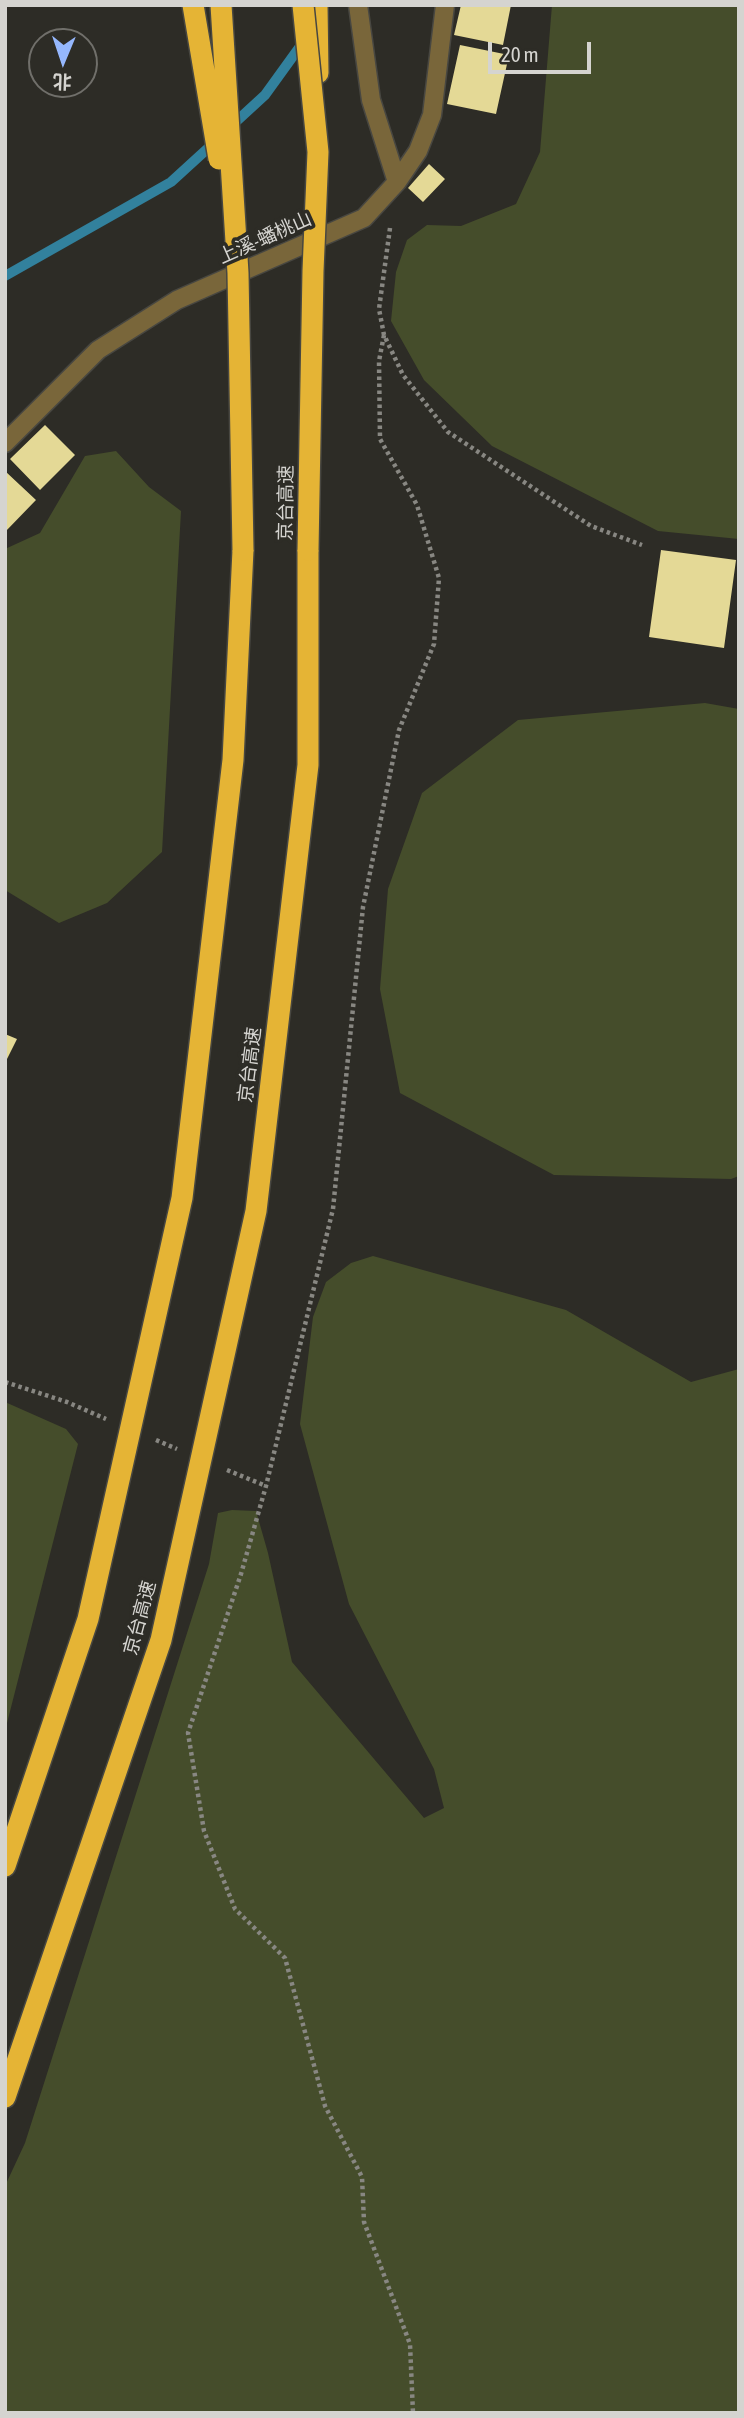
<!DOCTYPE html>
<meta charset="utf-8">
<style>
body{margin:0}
#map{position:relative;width:744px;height:2418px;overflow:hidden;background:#2d2c26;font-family:"Asap Condensed","Noto Sans SC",sans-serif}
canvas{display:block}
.frame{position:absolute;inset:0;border:7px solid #d5d4d0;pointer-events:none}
.north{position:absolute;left:28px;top:28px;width:70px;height:70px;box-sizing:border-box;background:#2d2c26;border:2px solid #706f6a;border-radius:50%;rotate:182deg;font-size:19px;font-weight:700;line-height:28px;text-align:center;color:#d5d4d0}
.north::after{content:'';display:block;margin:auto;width:24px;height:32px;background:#95b7fd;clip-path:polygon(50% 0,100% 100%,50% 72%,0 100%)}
.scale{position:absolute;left:488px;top:42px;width:103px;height:32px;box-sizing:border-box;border:4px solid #d5d4d0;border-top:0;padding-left:9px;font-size:21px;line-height:24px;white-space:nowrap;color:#d5d4d0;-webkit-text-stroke:5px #2d2c26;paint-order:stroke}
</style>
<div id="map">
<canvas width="744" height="2418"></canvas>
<div class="frame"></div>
<div class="north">北</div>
<div class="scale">20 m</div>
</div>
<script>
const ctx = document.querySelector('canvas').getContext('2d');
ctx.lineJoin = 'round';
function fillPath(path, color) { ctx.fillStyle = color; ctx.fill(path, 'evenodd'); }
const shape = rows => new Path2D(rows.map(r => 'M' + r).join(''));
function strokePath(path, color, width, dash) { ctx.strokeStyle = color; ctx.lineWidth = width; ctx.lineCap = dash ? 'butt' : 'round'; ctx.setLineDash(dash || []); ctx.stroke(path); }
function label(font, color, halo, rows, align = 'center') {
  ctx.font = font + ' "Asap Condensed","Noto Sans SC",sans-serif'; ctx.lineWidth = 7; ctx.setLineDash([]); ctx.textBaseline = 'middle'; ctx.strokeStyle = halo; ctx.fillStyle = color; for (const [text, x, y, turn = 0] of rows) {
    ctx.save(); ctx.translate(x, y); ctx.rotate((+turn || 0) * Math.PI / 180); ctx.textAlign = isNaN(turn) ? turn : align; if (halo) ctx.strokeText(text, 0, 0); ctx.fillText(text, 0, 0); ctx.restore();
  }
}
fillPath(shape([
 [552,5,739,5,739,539,658,531,492,446,424,380,391,321,396,272,407,240,427,225,461,226,516,204,540,152],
 [116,451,149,487,181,511,162,852,107,903,59,923,5,890,5,549,40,533,85,456],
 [705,703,739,709,739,1176,731,1179,554,1175,400,1093,380,989,388,889,422,793,518,720],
 [373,1256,566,1310,691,1382,739,1369,739,2413,5,2413,5,2186,25,2143,209,1564,218,1513,232,1510,256,1511,268,1553,292,1662,424,1818,444,1808,434,1769,349,1604,300,1424,313,1317,326,1282,351,1263],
 [5,1402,66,1429,78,1444,5,1731]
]), '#454d2b');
strokePath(shape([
 [228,129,265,95,304,41],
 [5,276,171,182,217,140]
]), '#32819d', 10);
fillPath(shape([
 [461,5,511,5,503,45,454,35],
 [460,45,509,55,496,114,447,104],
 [429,164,445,179,423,202,408,188],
 [45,425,75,455,40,490,10,459],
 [5,471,36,500,5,532],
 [661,550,736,560,724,648,649,637],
 [5,1034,17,1039,5,1063]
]), '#e4d996');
const minor = shape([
 [397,182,418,151,432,115,445,5],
 [5,443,98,350,177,300,364,218,397,182,371,100,358,5]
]);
const highway = shape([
 [317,5,318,73],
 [5,1866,88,1619,182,1198,233,760,243,550],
 [5,2097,161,1640,256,1211,308,765,308,550]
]);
strokePath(minor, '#484741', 21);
strokePath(highway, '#484741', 24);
strokePath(shape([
 [390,228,379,309,384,335,403,375,448,432,591,526,642,545],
 [384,335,379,361,380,439,417,505,439,578,434,644,399,730,363,907,333,1209,266,1486,241,1574,188,1733,204,1831,235,1909,285,1958,325,2106,362,2177,364,2222,410,2344,413,2413],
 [5,1382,67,1402,106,1419],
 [156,1440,177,1449],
 [227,1470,266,1486]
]), '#888782', 4.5, [3.5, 3.5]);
strokePath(minor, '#79663a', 18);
strokePath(highway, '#e5b435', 21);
const highwayBridge = shape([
 [193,5,219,159],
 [221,5,238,273,243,550],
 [303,5,318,152,313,271,308,550]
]);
strokePath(highwayBridge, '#484741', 24, []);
strokePath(highwayBridge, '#e5b435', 21);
label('19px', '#d5d4d0', '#2d2c26', [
 ["上溪-蟠桃山",265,238,-24],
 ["京台高速",286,503,-89],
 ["京台高速",250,1065,-83],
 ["京台高速",140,1618,-75]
]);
</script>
